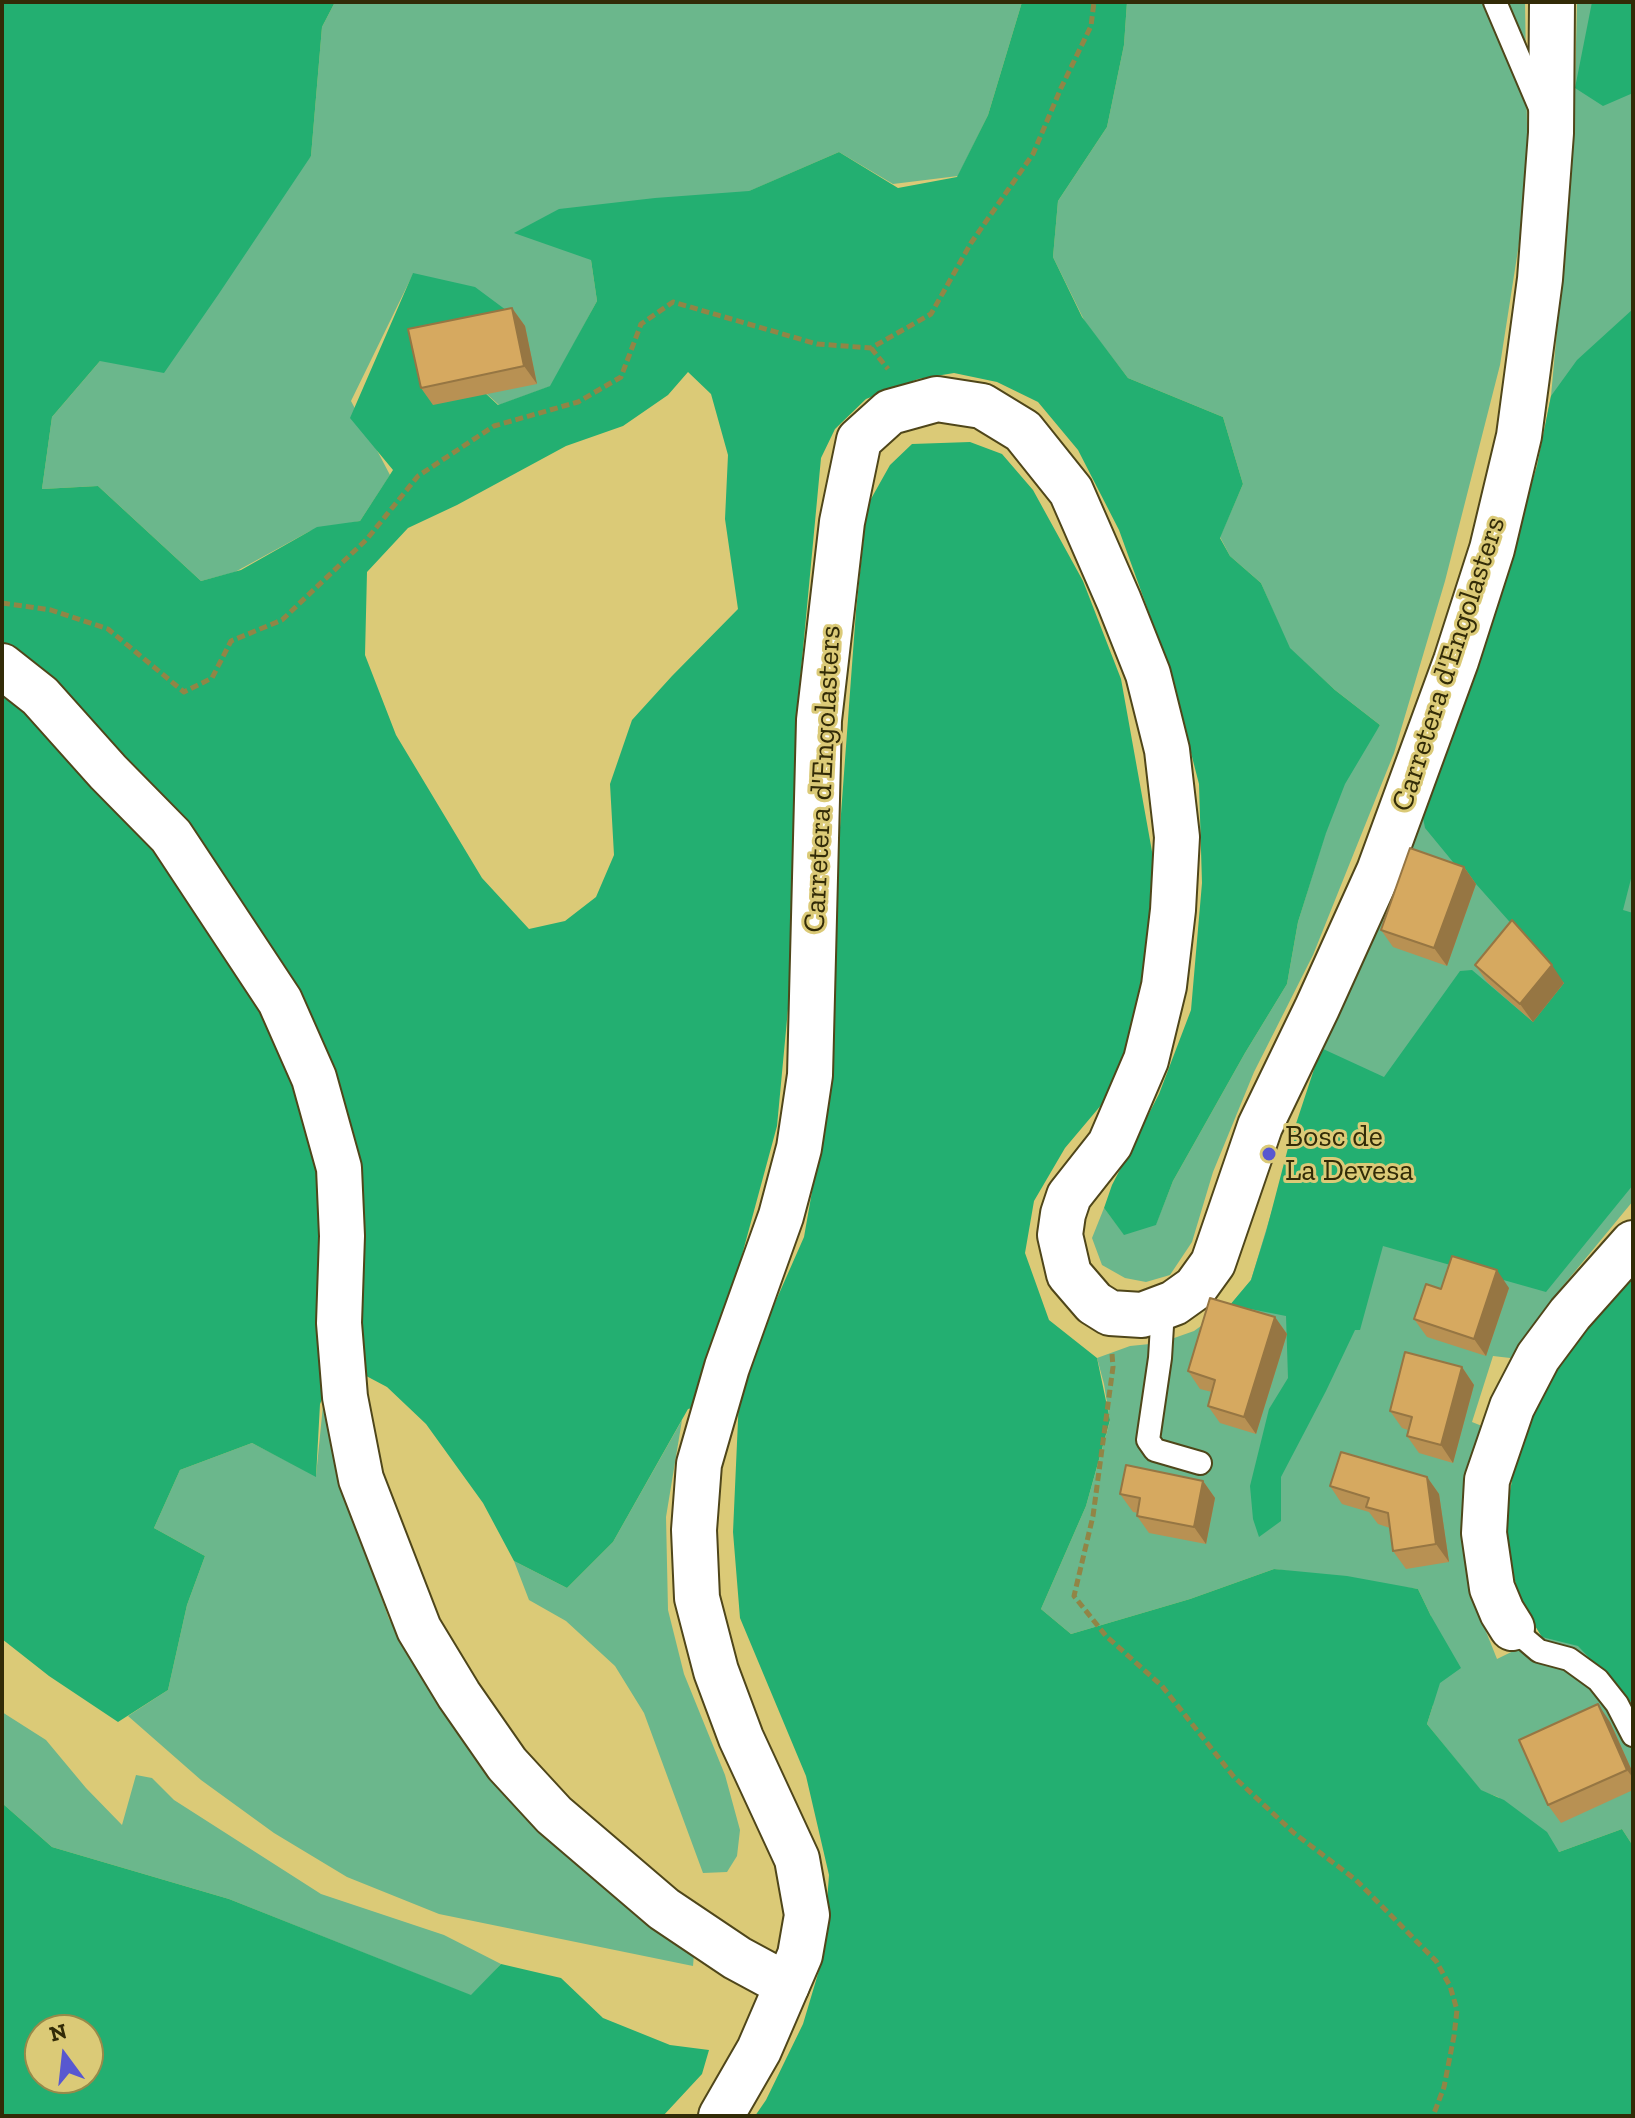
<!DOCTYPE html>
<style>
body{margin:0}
#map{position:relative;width:1635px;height:2118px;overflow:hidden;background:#dbca77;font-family:"Zilla Slab",serif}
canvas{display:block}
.frame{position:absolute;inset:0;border:4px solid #322b07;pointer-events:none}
.north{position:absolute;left:24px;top:2014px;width:80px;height:80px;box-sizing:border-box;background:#dbca77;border:2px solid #978a4a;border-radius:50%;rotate:345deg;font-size:22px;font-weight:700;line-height:32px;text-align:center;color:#322b07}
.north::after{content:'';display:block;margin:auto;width:28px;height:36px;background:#5858d0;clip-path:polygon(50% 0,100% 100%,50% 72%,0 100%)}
</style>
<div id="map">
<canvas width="1635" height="2118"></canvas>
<div class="frame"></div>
<div class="north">N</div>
</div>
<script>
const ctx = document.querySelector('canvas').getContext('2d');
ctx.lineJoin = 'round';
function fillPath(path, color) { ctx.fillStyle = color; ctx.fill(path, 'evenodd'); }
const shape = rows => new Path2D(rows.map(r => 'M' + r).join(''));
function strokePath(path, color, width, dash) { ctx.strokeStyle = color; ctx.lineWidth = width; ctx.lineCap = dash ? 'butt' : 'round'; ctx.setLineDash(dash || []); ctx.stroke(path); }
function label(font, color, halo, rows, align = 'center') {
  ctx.font = font + ' "Zilla Slab",serif'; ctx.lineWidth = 6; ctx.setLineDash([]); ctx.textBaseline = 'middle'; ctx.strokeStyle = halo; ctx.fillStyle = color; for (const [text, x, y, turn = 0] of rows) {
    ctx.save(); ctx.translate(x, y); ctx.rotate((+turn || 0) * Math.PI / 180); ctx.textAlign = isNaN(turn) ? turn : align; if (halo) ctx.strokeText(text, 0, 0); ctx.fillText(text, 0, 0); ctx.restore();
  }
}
fillPath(shape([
 [335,2,1022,2,988,115,958,176,893,184,839,152,591,260,597,301,551,386,499,405,469,378,413,274,351,401,390,475,360,521,310,531,235,572,201,581,98,486,42,489,52,417,100,361,311,156,322,27],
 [1127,2,1525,2,1528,186,1500,365,1445,581,1394,753,1313,955,1254,1072,1213,1172,1192,1242,1170,1275,1146,1282,1125,1278,1102,1265,1092,1238,1104,1208,1124,1234,1156,1224,1173,1181,1245,1053,1287,984,1298,922,1343,776,1380,725,1335,690,1289,648,1261,583,1230,556,1220,537,1243,484,1223,417,1128,378,1085,322,1053,257,1058,201,1107,127,1124,45],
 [1577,2,1633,2,1633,1201,1553,1298,1519,1359,1493,1356,1472,1422,1487,1428,1473,1599,1497,1659,1542,1637,1521,1603,1633,1265,1633,1846,1622,1829,1559,1852,1498,1797,1481,1791,1427,1724,1433,1705,1431,1616,1418,1589,1274,1569,1190,1599,1071,1634,1041,1609,1086,1506,1110,1421,1104,1384,1097,1358,1130,1346,1160,1343,1194,1331,1230,1305,1251,1280,1321,1048,1493,610,1537,466,1551,396,1567,220,1575,88],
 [324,1395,345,1495,389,1619,455,1730,516,1807,694,1954,693,1966,439,1914,347,1877,274,1833,201,1780,128,1716,168,1690,187,1605,205,1556,154,1528,180,1470,252,1443,316,1476],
 [682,1420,666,1517,668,1610,684,1674,725,1775,740,1830,737,1856,727,1872,703,1873,644,1713,615,1666,566,1621,529,1600,514,1561,567,1588,613,1542],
 [2,1712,46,1740,86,1788,122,1825,136,1775,152,1778,174,1800,321,1894,444,1935,501,1964,472,1996,229,1899,52,1847,2,1803]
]), '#6bb78c');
fillPath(shape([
 [2,2,335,2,322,27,311,156,218,295,164,373,100,361,52,417,42,489,98,486,201,581,241,570,317,527,360,521,393,470,350,418,413,273,475,287,510,313,469,378,498,405,550,386,597,301,591,260,514,233,559,209,655,198,749,191,839,152,898,188,957,177,988,115,1022,2,1127,2,1124,45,1107,127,1058,201,1053,257,1082,317,1128,378,1223,417,1243,484,1220,538,1230,556,1261,583,1290,648,1335,690,1380,725,1345,784,1326,833,1298,922,1287,984,1245,1053,1173,1181,1156,1225,1124,1235,1104,1208,1112,1185,1159,1094,1191,1010,1202,883,1199,784,1170,671,1119,530,1078,450,1038,402,997,382,954,373,918,379,866,399,835,429,821,458,797,713,794,945,777,1126,726,1314,767,1321,804,1237,832,1078,835,895,856,611,867,506,890,465,912,444,970,442,1002,454,1033,490,1083,581,1121,679,1153,857,1144,997,1113,1091,1065,1148,1034,1201,1025,1253,1049,1320,1097,1358,1110,1420,1086,1506,1041,1609,1071,1634,1190,1599,1274,1569,1347,1576,1418,1589,1431,1616,1461,1668,1440,1683,1427,1724,1481,1790,1504,1800,1547,1832,1559,1852,1622,1829,1633,1846,1633,2116,755,2116,766,2100,803,2024,823,1957,829,1875,806,1776,740,1618,733,1532,739,1398,688,1409,613,1542,567,1588,514,1561,483,1503,426,1424,387,1387,338,1361,320,1404,316,1477,252,1443,180,1470,154,1528,205,1556,187,1605,168,1690,118,1722,49,1676,2,1639],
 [688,372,711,394,728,455,725,519,738,609,672,676,632,720,610,784,614,855,596,897,565,921,529,929,482,878,396,735,365,655,367,572,408,528,457,505,566,446,623,426,668,395],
 [1592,2,1633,2,1633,93,1603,106,1575,88],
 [1633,309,1633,871,1623,910,1633,913,1633,1185,1546,1292,1383,1246,1360,1330,1355,1330,1326,1391,1281,1477,1281,1521,1259,1537,1253,1519,1250,1486,1269,1409,1288,1378,1286,1316,1230,1305,1251,1280,1266,1232,1288,1148,1321,1048,1384,1077,1460,971,1472,970,1532,1021,1564,983,1476,884,1453,862,1425,828,1422,813,1493,610,1537,466,1551,396,1577,360],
 [1633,1265,1633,1704,1578,1646,1542,1637,1521,1603,1508,1555,1507,1506,1519,1445,1535,1402,1570,1343],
 [2,1803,52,1847,229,1899,471,1995,501,1964,561,1978,603,2018,670,2045,709,2050,702,2074,663,2116,2,2116],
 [88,2030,88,2078,40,2078,40,2030]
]), '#23af71');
const service = shape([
 [1495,2,1541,110],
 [1157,1309,1162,1326,1160,1358,1148,1440,1155,1450,1200,1463],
 [1512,1628,1539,1651,1569,1659,1598,1680,1617,1704,1633,1735]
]);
const minor = shape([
 [2,666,40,696,108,772,171,836,280,1001,314,1078,339,1168,342,1236,339,1323,345,1397,361,1479,419,1629,459,1695,507,1764,554,1815,664,1909,737,1958,787,1985],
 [1512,1628,1502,1612,1492,1588,1484,1533,1487,1480,1512,1407,1538,1357,1570,1314,1633,1243]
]);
const secondary = shape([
 [721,2116,759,2050,800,1955,807,1915,797,1859,741,1738,716,1671,697,1598,694,1530,699,1464,727,1367,781,1216,799,1148,810,1075,819,720,842,522,859,440,890,412,937,399,982,406,1023,431,1071,491,1119,601,1148,674,1167,750,1177,837,1173,910,1164,986,1146,1060,1110,1144,1069,1196,1063,1214,1060,1235,1069,1274,1094,1303,1110,1313,1142,1315,1174,1303,1195,1288,1213,1263,1260,1126,1317,1008,1379,871,1456,661,1492,549,1519,436,1540,279,1551,133,1552,2]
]);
strokePath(service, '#4f461a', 26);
strokePath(minor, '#4f461a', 48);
strokePath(secondary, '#4f461a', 48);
strokePath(shape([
 [871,348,888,369],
 [2,603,51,610,108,629,184,692,212,678,231,641,282,620,367,539,418,476,494,426,578,402,621,377,641,324,673,302,817,344,871,348,931,314,971,243,1033,154,1061,88,1091,26,1094,2],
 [1112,1354,1113,1367,1093,1516,1074,1596,1106,1636,1162,1686,1234,1777,1294,1833,1356,1880,1436,1961,1450,1986,1457,2010,1454,2036,1444,2087,1433,2116]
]), '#918546', 5, [8, 4]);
strokePath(service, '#fff', 22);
strokePath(minor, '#fff', 44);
strokePath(secondary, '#fff', 44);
fillPath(shape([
 [512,308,525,326,537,384,433,405,421,388],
 [1464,867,1476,884,1447,966,1393,947,1381,930],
 [1475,965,1564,983,1533,1022,1487,982],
 [1509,1288,1486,1356,1427,1337,1414,1319,1441,1289],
 [1275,1317,1287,1334,1256,1434,1220,1423,1208,1406,1212,1392,1200,1389,1188,1371],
 [1462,1367,1474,1385,1453,1463,1419,1453,1407,1436,1408,1430,1402,1428,1390,1411],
 [1427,1477,1439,1494,1449,1562,1406,1569,1393,1551,1390,1528,1378,1524,1369,1512,1342,1504,1330,1486],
 [1203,1481,1215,1498,1206,1544,1149,1533,1137,1516,1138,1513,1133,1512,1120,1494],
 [1610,1722,1633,1773,1633,1790,1561,1823,1548,1805]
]), '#b89153');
fillPath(shape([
 [512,308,525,326,537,384,524,366],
 [1464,867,1476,884,1447,966,1434,948],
 [1552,965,1564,983,1533,1022,1520,1004],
 [1497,1270,1509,1288,1486,1356,1474,1339],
 [1275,1317,1287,1334,1256,1434,1244,1417],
 [1462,1367,1474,1385,1453,1463,1441,1445],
 [1427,1477,1439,1494,1449,1562,1436,1544],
 [1203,1481,1215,1498,1206,1544,1194,1527],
 [1598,1704,1610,1722,1633,1773,1633,1778,1627,1770]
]), '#967643');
const building = shape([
 [512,308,524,366,421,388,408,329,512,308],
 [1410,848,1464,867,1434,948,1381,930,1410,848],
 [1512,920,1552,965,1520,1004,1475,965,1512,920],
 [1452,1256,1497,1270,1474,1339,1414,1319,1426,1284,1441,1289,1452,1256],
 [1210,1298,1275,1317,1244,1417,1208,1406,1215,1380,1188,1371,1210,1298],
 [1405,1352,1462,1367,1441,1445,1407,1436,1412,1417,1390,1411,1405,1352],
 [1341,1452,1427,1477,1436,1544,1393,1551,1388,1513,1366,1507,1369,1498,1330,1486,1341,1452],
 [1126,1465,1203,1481,1194,1527,1137,1516,1140,1498,1120,1494,1126,1465],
 [1598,1704,1627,1770,1548,1805,1519,1740,1598,1704]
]);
fillPath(building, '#d6a960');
strokePath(building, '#967643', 2);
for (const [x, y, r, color] of [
 [1269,1154,8,"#5858d0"]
]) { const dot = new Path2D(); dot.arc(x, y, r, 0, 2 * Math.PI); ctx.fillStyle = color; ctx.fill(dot); strokePath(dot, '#dbca77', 3); }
label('30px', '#322b07', '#dbca77', [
 ["Carretera d'Engolasters",1449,664,-72],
 ["Carretera d'Engolasters",823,779,-87]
]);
label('30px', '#322b07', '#dbca77', [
 ["Bosc de",1285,1137],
 ["La Devesa",1285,1171]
], 'left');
</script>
